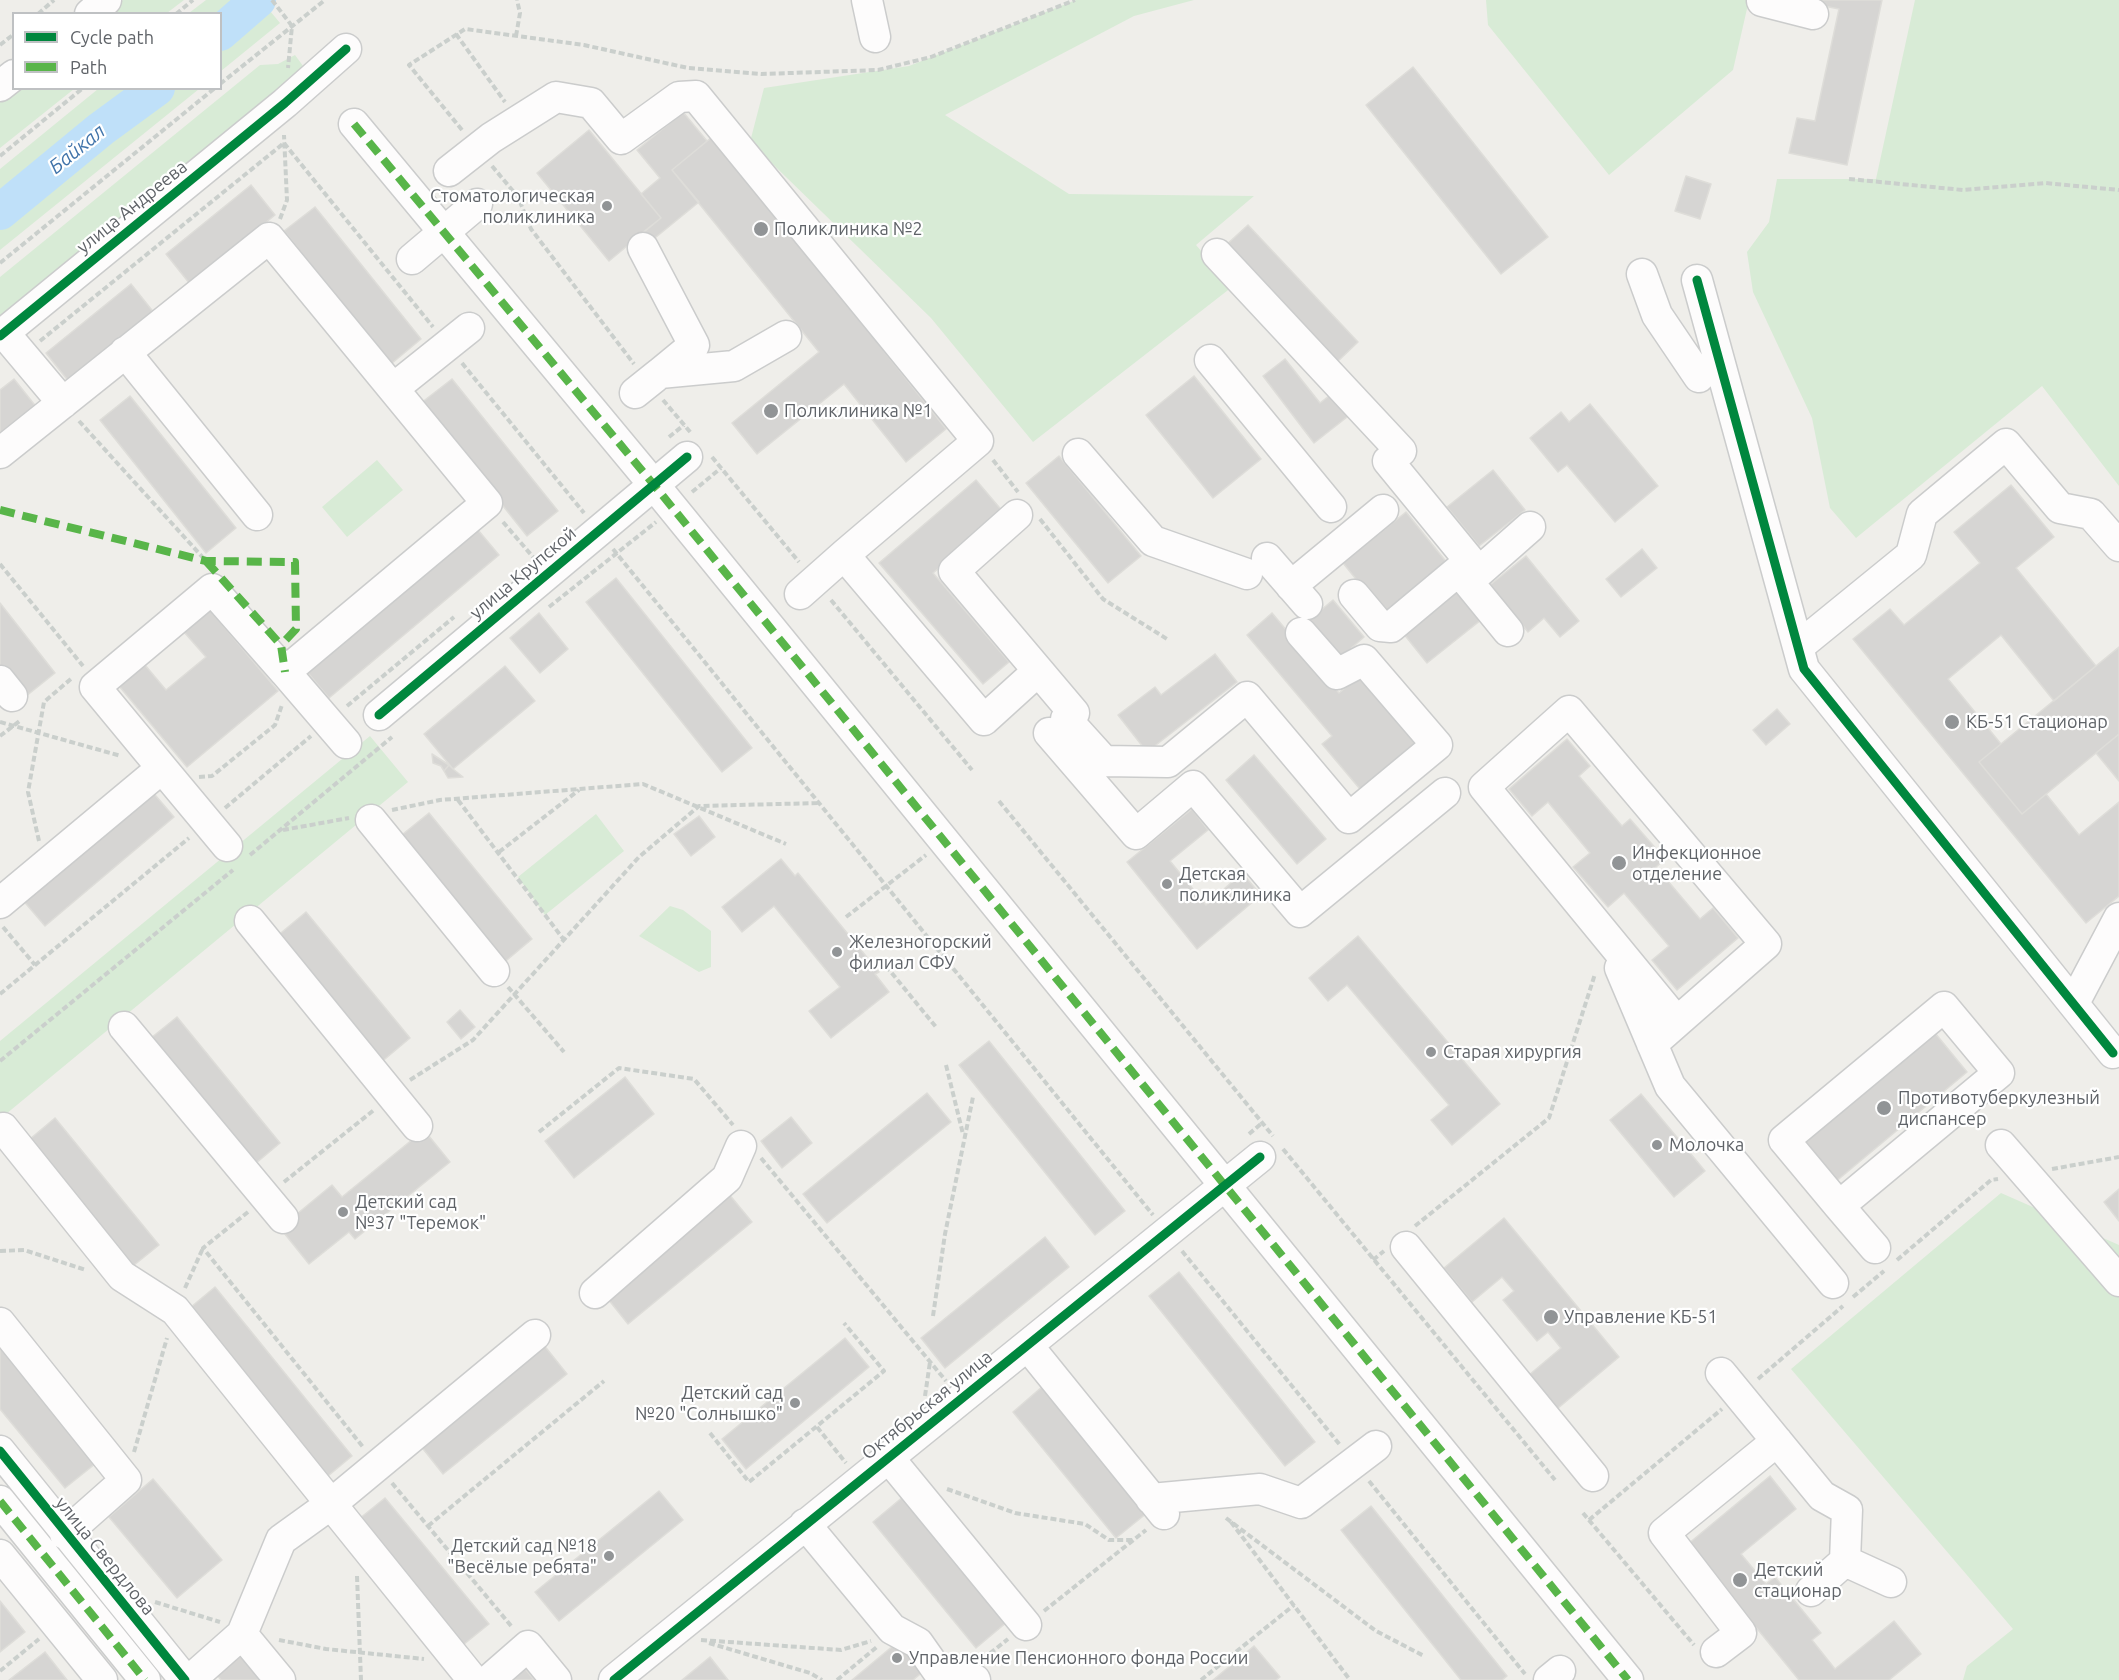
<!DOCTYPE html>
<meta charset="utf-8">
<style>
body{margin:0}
#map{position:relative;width:2119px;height:1680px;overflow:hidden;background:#efeeea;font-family:Ubuntu,sans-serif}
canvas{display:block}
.legend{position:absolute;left:12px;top:12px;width:210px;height:78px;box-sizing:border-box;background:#fff;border:2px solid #bfc1c3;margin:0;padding:8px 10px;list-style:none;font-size:18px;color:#5f6368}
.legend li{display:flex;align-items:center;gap:12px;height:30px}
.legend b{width:30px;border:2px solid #bfc1c3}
</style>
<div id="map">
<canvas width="2119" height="1680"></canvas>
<ul class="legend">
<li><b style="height:8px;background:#00873e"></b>Cycle path</li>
<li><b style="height:8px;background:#58b549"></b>Path</li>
</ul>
</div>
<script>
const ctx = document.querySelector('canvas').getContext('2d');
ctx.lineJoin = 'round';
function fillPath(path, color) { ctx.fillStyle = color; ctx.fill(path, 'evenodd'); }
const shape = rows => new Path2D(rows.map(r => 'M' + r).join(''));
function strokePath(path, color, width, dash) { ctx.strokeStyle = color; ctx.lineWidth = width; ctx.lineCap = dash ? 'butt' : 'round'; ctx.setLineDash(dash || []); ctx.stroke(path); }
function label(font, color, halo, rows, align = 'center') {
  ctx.font = font + ' Ubuntu,sans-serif'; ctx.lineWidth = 4.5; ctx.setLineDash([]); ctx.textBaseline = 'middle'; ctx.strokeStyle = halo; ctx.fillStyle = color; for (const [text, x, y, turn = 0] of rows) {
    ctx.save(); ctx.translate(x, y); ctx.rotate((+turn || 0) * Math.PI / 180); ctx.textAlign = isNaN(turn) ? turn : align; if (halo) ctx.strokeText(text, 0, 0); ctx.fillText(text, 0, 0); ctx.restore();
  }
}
fillPath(shape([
 [123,0,184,0,167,13,107,14],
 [206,0,261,0,280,23,221,71,220,14,189,13],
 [1076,0,1194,0,1134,16,945,115,1069,194,1254,196,1196,245,1232,287,1033,442,931,318,750,142,764,88,909,66],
 [1486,0,1749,0,1733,70,1609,175,1488,25],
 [1915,0,2119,0,2119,486,2042,386,1856,538,1830,508,1812,418,1753,292,1747,252,1769,222,1777,179,1876,179],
 [295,55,306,70,0,321,0,277,260,65,278,64],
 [15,89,74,89,0,148,0,101],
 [98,89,199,89,0,250,0,169],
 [377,460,403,490,347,537,322,507],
 [370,736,408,782,0,1119,0,1041],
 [596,814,624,851,545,915,518,877],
 [670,906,683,910,711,931,711,967,699,972,639,936],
 [2001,1193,2119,1245,2119,1680,1963,1680,1967,1666,2013,1629,1791,1369]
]), '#d8ebd6');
strokePath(shape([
 [220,33,258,0],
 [0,212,101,129,157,88]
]), '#bfe0f9', 36);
const building = shape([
 [1820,0,1882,0,1847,165,1789,153,1797,118,1815,121,1839,9,1819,5,1820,0],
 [1413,67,1548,237,1501,274,1366,105,1413,67],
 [683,112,707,141,672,170,699,202,650,242,642,233,661,218,641,194,660,178,637,150,683,112],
 [589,130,661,218,609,261,537,173,589,130],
 [712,137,859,320,864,316,889,347,884,351,946,429,906,462,844,384,757,454,732,423,819,352,672,170,712,137],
 [1686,176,1711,184,1700,219,1675,211,1686,176],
 [251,185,275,215,190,284,166,254,251,185],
 [315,207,421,339,391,364,284,231,315,207],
 [1248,225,1358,342,1335,364,1225,246,1248,225],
 [131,284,155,314,70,383,46,353,131,284],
 [1285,359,1320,403,1334,392,1351,414,1314,443,1263,376,1285,359],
 [1194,376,1261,459,1213,498,1146,415,1194,376],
 [14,379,38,409,0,440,0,390,14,379],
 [452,379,558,511,527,536,421,403,452,379],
 [130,396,236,528,206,553,100,420,130,396],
 [1590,404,1658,486,1615,522,1567,465,1558,472,1530,438,1561,412,1569,422,1590,404],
 [1059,456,1141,556,1108,583,1026,483,1059,456],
 [1493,470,1525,510,1479,546,1447,507,1493,470],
 [976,480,1004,513,933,573,1009,662,983,684,879,563,976,480],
 [2011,485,2054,537,2016,568,2096,666,2054,701,2001,635,1948,679,2001,744,1979,762,2022,814,2046,794,2079,835,2119,802,2119,896,2086,923,1853,639,1890,609,1904,625,1980,563,1954,532,2011,485],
 [1406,512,1448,564,1385,615,1343,563,1406,512],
 [473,524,499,555,329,698,303,667,473,524],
 [1642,549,1657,568,1621,597,1606,579,1642,549],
 [1526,556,1579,621,1560,637,1544,618,1528,632,1490,585,1526,556],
 [616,578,752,748,722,772,586,602,616,578],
 [1456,589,1481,620,1427,663,1403,633,1456,589],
 [1333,600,1364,637,1340,658,1308,621,1333,600],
 [0,603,55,673,25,697,0,666,0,603],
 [210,610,278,691,187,767,119,686,145,665,166,690,206,657,184,632,210,610],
 [539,613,568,649,540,673,510,638,539,613],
 [1272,613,1339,693,1359,676,1421,749,1365,795,1322,744,1332,736,1247,635,1272,613],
 [2119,647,2119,734,2022,814,1979,762,2119,647],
 [1215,654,1237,682,1147,752,1118,715,1155,687,1161,695,1215,654],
 [505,666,535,701,453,769,424,734,505,666],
 [1777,709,1790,724,1766,745,1753,730,1777,709],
 [2119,734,2119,781,2096,753,2119,734],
 [1567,739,1590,766,1579,776,1622,826,1630,819,1665,859,1656,867,1700,919,1713,908,1738,938,1677,990,1652,960,1669,946,1624,893,1608,907,1573,867,1590,853,1548,802,1532,816,1509,789,1567,739],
 [432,754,449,765,444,771,441,766,433,763,432,754],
 [1254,755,1326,839,1297,864,1226,780,1254,755],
 [449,765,453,769,463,777,448,778,444,771,449,765],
 [150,789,174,817,45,926,21,898,150,789],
 [1192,809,1208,830,1170,861,1206,905,1242,873,1261,895,1197,949,1127,862,1192,809],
 [429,813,532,939,501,965,398,838,429,813],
 [699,816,715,837,691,856,674,834,699,816],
 [781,859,795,876,798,873,879,972,875,974,889,992,831,1038,809,1011,840,987,774,906,742,932,722,907,781,859],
 [306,912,410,1038,379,1064,276,937,306,912],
 [1358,936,1500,1104,1452,1145,1431,1120,1449,1105,1347,985,1328,1001,1309,978,1358,936],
 [460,1010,475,1027,461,1039,447,1022,460,1010],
 [177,1017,280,1143,249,1169,146,1042,177,1017],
 [1935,1033,1967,1072,1834,1183,1801,1143,1935,1033],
 [989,1041,1125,1211,1095,1235,959,1065,989,1041],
 [625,1077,654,1114,574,1178,545,1141,625,1077],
 [927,1093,951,1122,827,1223,803,1194,927,1093],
 [1641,1094,1705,1171,1674,1197,1610,1120,1641,1094],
 [791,1117,812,1143,782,1168,761,1141,791,1117],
 [55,1118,159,1245,128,1270,24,1144,55,1118],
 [424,1130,450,1162,355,1239,349,1232,309,1264,280,1228,332,1185,342,1197,424,1130],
 [2119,1189,2119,1221,2104,1202,2119,1189],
 [728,1193,752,1222,628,1324,604,1294,728,1193],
 [1504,1218,1619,1357,1557,1409,1529,1375,1561,1348,1548,1332,1537,1341,1503,1300,1514,1291,1502,1277,1472,1302,1444,1268,1504,1218],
 [1045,1237,1069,1267,945,1368,921,1338,1045,1237],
 [1179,1272,1315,1442,1285,1466,1149,1296,1179,1272],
 [215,1287,352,1456,322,1481,185,1312,215,1287],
 [845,1338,869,1367,746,1469,722,1439,845,1338],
 [543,1344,567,1374,443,1474,420,1445,543,1344],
 [0,1346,95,1464,65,1488,0,1409,0,1346],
 [1043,1386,1147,1513,1116,1538,1013,1412,1043,1386],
 [1770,1476,1796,1509,1741,1554,1766,1584,1775,1577,1821,1633,1812,1640,1835,1669,1894,1621,1921,1654,1889,1680,1799,1680,1688,1544,1770,1476],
 [153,1479,222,1560,177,1598,109,1517,153,1479],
 [659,1491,683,1520,559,1621,535,1592,659,1491],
 [904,1496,1007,1622,976,1648,873,1522,904,1496],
 [385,1498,489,1624,458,1649,354,1523,385,1498],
 [1371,1506,1507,1676,1502,1680,1461,1680,1341,1530,1371,1506],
 [0,1601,25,1632,0,1652,0,1601],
 [900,1640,925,1670,913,1680,852,1680,900,1640],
 [1254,1646,1280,1677,1276,1680,1213,1680,1254,1646],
 [246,1649,271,1680,221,1680,216,1674,246,1649],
 [45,1652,67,1680,9,1680,45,1652],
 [710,1657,728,1680,682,1680,710,1657],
 [522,1665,534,1680,503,1680,522,1665]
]);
fillPath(building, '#d6d5d3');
strokePath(building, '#deddd9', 1.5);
const minor = shape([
 [867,0,875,37],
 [1762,1,1813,14],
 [90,14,106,0],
 [0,86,14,75],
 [354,124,654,485,1628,1680],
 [449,171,491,138,556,97,591,103,621,139,679,97,696,96,978,441,844,555],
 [643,248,694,345,660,373],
 [1217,254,1401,451],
 [412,259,477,204],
 [1642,274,1657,315,1699,377],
 [1697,280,1804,669,2113,1053],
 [4,333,63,403],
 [0,336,285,103,346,49],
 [125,352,257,515],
 [1210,360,1331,507],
 [394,388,469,328],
 [635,393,660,373,734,366,786,336],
 [0,453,269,238,487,503,285,672,346,743],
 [1078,454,1153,541,1247,574],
 [1017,515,954,571,1074,713],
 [1267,558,1307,604],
 [1470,561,1480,571,1530,527],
 [1459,571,1508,631],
 [1291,586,1383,510],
 [800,594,844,555,984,720,1038,671],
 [1354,595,1380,626,1391,627,1470,561,1388,461],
 [1798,647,1911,555,1922,514,2006,444,2060,508,2091,514,2119,546],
 [0,681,12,696],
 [379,715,687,457],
 [1066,719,1104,761,1168,762,1247,697,1349,818,1437,745,1364,660,1337,674,1301,633],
 [1049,733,1136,834,1193,786,1300,912,1445,793],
 [162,768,95,687,212,589,285,672],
 [371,820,494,971],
 [0,903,162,768,227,846],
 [250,921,417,1126],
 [1620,968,1670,1086,1833,1283],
 [2074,1003,2119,918],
 [124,1027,283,1218],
 [1652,1044,1677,1022,1766,944,1569,711,1484,787,1677,1022],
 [3,1128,122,1276,175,1310,331,1504,281,1540,242,1634],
 [2001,1145,2119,1281],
 [1839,1206,1999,1073,1944,1007,1784,1140,1839,1206,1875,1248],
 [1406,1247,1593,1476],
 [595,1293,727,1178,741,1146],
 [0,1323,126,1480,65,1534],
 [1028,1346,1164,1514],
 [1721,1373,1822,1496,1847,1510,1845,1561,1891,1582],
 [0,1451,185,1680],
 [888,1457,1026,1625],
 [1151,1499,1260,1489,1301,1503,1376,1446],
 [0,1501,145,1680],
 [805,1524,892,1629,918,1643,944,1680],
 [0,1555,102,1680],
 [1811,1591,1845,1561],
 [1716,1652,1741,1633,1664,1533,1777,1441],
 [946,1679,963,1674,975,1680],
 [190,1680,242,1634,280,1680],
 [473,1680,331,1504,535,1335],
 [489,1680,528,1646,556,1680],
 [614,1680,1260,1157],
 [1549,1680,1560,1671]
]);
strokePath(minor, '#cbcccc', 33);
strokePath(shape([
 [272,0,292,26,288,68],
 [38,14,54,0],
 [176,14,193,0],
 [456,34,505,102],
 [516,36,520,13,517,0],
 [0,45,14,34],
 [220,84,325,0],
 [462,130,409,65,465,29,584,45,688,68,761,74,878,70,931,57,1075,0],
 [284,143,433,327],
 [0,156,83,88],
 [492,166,518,197,531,229,634,364],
 [1849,179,1963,190,2045,183,2119,190],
 [280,219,287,200,284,135],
 [0,263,215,88],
 [40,341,284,143],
 [462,363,584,513],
 [663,400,691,433],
 [79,421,206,561],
 [669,437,684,425],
 [712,457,799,562],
 [993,460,1018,492],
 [692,492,721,468],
 [1040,519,1103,599,1167,639],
 [503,522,533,557],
 [613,549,1153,1215],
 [0,564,83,666],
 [831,600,972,770],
 [549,607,656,522],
 [347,706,454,617],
 [0,722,121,756],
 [0,736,21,720],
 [199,777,212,776,275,725,282,705],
 [458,800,564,940],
 [999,801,1273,1136],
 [225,808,311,736],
 [392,810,440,800,643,784,786,844],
 [283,830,349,818],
 [39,841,28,792,44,702,72,678],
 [499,852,579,790],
 [250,855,392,737],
 [846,917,926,855],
 [3,927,35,965],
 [886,966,936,1027],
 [508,987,564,1052],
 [0,994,189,838],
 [0,1061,233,870],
 [946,1065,963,1134],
 [410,1080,473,1040,639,857,699,806,819,803],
 [539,1132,619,1068,694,1079,733,1125],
 [1249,1134,1262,1123],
 [1283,1149,1555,1480],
 [761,1158,946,1381],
 [2052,1169,2119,1157],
 [284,1182,374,1110],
 [248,1212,203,1248,363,1447],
 [1415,1226,1549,1118,1595,974],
 [0,1251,24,1250,86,1270],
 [1182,1251,1340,1445],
 [1373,1260,1384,1251],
 [1897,1260,1991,1180,1998,1179],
 [185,1288,203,1248],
 [1853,1297,1884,1271],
 [933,1316,945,1234,973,1097],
 [1758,1379,1843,1306],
 [925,1396,930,1362],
 [817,1427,846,1463],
 [710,1433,749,1482,884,1371,844,1323],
 [134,1452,167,1338],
 [1369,1481,1525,1674],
 [392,1483,512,1627],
 [947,1489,1015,1513,1085,1524,1109,1540,1134,1540],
 [1583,1513,1694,1645],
 [1226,1518,1376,1631,1424,1656],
 [1589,1520,1722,1409],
 [1231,1522,1350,1680],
 [428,1526,604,1381],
 [357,1576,361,1680],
 [155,1602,220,1622],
 [1044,1611,1146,1530],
 [279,1640,326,1649,424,1659],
 [701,1640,841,1650,871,1641],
 [709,1643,810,1673,822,1680],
 [983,1659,1008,1639],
 [0,1671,39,1639],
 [837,1680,878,1646],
 [1201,1680,1294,1605]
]), '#cacfcc', 4, [6, 3]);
strokePath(minor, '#fdfcfc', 30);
strokePath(shape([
 [354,124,654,485,1628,1680],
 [0,510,206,561,295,562,296,629,281,645],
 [206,561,281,645,285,672],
 [0,1501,145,1680]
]), '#58b549', 8, [15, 8]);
strokePath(shape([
 [1697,280,1804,669,2113,1053],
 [0,336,285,103,346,49],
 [379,715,687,457],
 [0,1451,185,1680],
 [614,1680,1260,1157]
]), '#00873e', 9);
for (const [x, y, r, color] of [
 [607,206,6,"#919496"],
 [761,229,8,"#919496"],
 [771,411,8,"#919496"],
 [1952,722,8,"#919496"],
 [1619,863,8,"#919496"],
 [1167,884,6,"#919496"],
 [837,952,6,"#919496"],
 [1431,1052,6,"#919496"],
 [1884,1108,8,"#919496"],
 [1657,1145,6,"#919496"],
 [343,1212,6,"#919496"],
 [1551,1317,8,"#919496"],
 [795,1403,6,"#919496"],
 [609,1556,6,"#919496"],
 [1740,1580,8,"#919496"],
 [897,1658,6,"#919496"]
]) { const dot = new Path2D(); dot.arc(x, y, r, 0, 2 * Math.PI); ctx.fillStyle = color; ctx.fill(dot); strokePath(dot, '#fff', 2); }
label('18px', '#5f6368', '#fff', [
 ["Стоматологическая",595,196,"right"],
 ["поликлиника",595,217,"right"],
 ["Поликлиника №2",774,229],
 ["Поликлиника №1",784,411],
 ["КБ-51 Стационар",1966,722],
 ["Инфекционное",1632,853],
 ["отделение",1632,874],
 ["Детская",1179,874],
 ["поликлиника",1179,895],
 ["Железногорский",849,942],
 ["филиал СФУ",849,963],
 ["Старая хирургия",1443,1052],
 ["Противотуберкулезный",1898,1098],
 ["диспансер",1898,1119],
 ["Молочка",1669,1145],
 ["Детский сад",355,1202],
 ["№37 \"Теремок\"",355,1223],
 ["Управление КБ-51",1564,1317],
 ["Детский сад",783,1393,"right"],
 ["№20 \"Солнышко\"",783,1414,"right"],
 ["Детский сад №18",597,1546,"right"],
 ["\"Весёлые ребята\"",597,1567,"right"],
 ["Детский",1754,1570],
 ["стационар",1754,1591],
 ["Управление Пенсионного фонда России",909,1658]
], 'left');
label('18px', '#5f6368', '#fff', [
 ["улица Андреева",132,207,-39],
 ["улица Крупской",523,573,-40],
 ["Октябрьская улица",927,1405,-39],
 ["улица Свердлова",105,1556,51]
]);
label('italic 20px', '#4174aa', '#fff', [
 ["Байкал",77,149,-39]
]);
</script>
